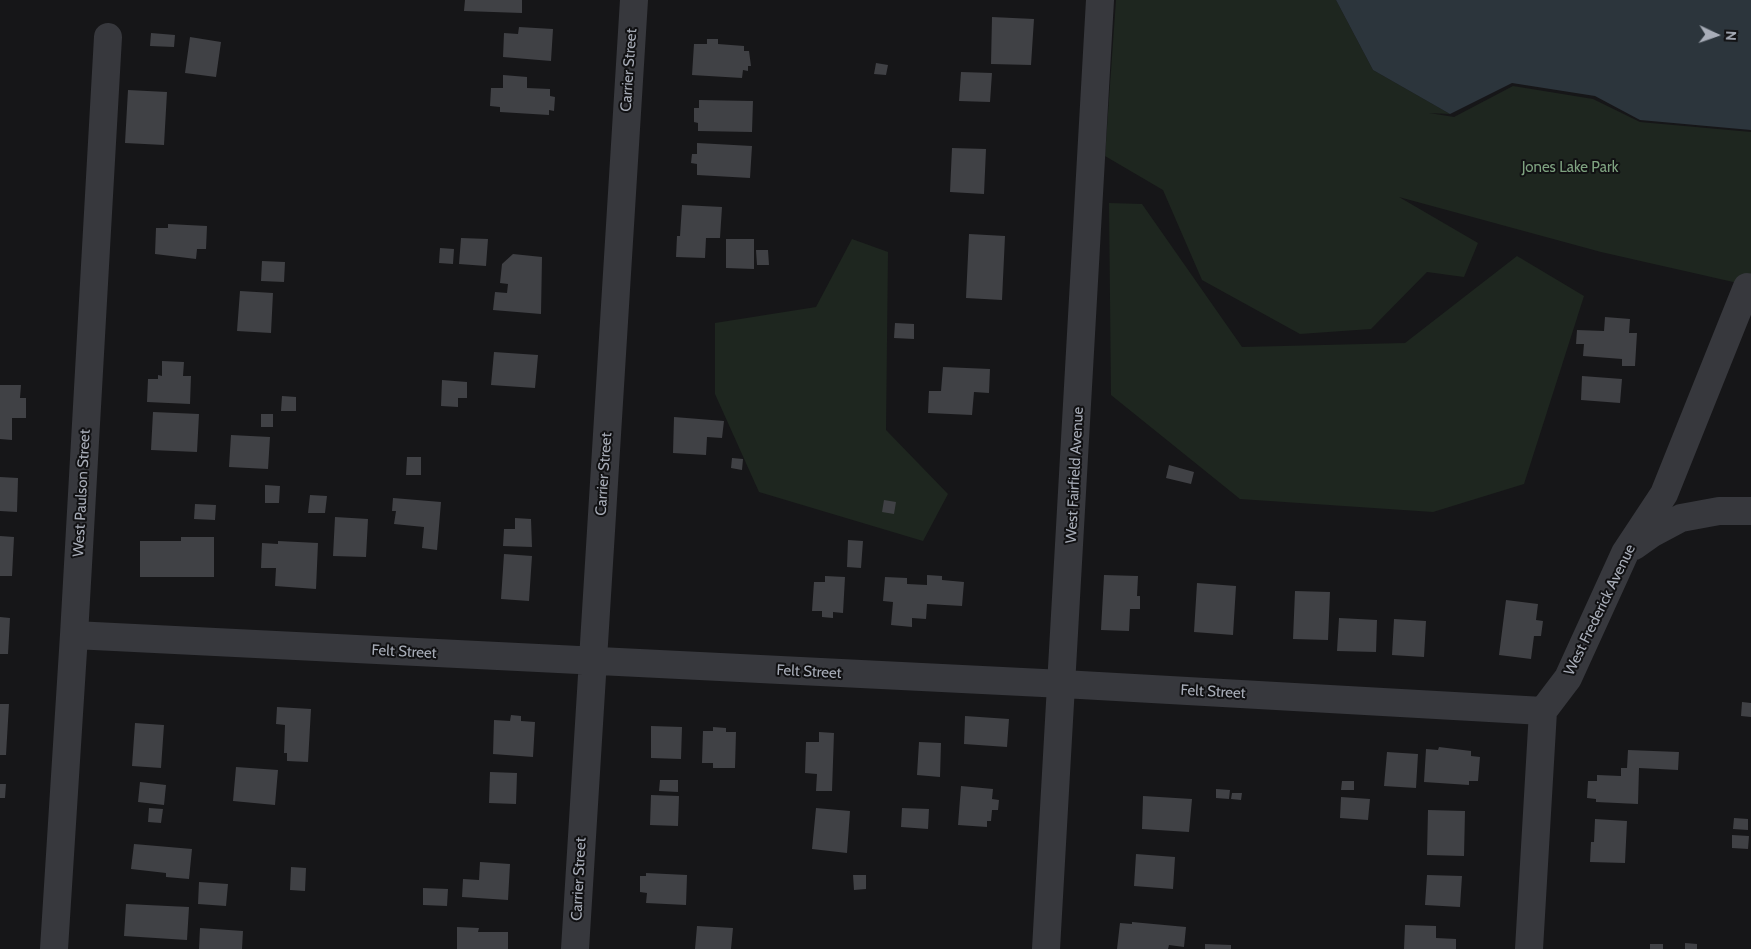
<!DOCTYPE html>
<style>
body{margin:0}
#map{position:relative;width:1751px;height:949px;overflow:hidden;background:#161618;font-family:Cabin,sans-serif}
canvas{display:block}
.north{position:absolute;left:1691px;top:10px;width:50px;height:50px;-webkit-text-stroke:4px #111113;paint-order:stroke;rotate:93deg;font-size:14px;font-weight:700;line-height:20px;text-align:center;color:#a8adb8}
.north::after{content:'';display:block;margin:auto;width:18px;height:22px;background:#a8adb8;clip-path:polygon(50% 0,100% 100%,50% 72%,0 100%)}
</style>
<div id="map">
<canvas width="1751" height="949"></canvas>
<div class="north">N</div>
</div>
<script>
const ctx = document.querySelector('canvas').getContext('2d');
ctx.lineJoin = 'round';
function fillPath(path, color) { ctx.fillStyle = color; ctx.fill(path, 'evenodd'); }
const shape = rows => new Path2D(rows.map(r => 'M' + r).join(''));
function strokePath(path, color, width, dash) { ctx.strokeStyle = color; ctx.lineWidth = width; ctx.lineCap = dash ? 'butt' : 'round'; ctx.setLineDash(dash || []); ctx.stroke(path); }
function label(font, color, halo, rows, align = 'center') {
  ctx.font = font + ' Cabin,sans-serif'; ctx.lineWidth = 4; ctx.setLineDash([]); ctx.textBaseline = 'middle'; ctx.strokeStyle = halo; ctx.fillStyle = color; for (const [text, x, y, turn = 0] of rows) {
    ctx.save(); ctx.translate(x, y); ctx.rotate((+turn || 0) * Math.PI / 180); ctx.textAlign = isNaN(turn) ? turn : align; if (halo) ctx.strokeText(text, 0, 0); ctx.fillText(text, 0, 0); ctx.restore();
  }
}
fillPath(shape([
 [1116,0,1336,0,1373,70,1450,114,1429,113,1454,117,1513,86,1593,99,1640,122,1751,132,1751,286,1601,252,1399,197,1478,243,1464,277,1427,272,1371,329,1300,334,1202,280,1163,190,1105,156],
 [1109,203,1142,204,1242,347,1405,343,1517,256,1584,296,1524,484,1433,512,1240,499,1111,395],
 [852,239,888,252,886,430,948,494,923,541,759,492,715,394,715,323,816,307]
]), '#1e261f');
fillPath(shape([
 [1336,0,1751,0,1751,130,1640,120,1595,96,1512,83,1450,114,1373,70]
]), '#2c353c');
fillPath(shape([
 [465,0,522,0,522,13,464,11],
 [992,17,1034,19,1031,65,991,64],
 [519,27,553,29,551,61,503,57,504,33,518,34],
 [151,33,175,35,174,47,150,46],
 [190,37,221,42,216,77,185,73],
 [707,39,718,39,718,44,744,46,744,51,749,51,751,66,748,66,748,71,743,70,742,78,692,75,694,44,707,44],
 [876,63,888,65,886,75,874,74],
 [961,72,992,73,990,102,959,101],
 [503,75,527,77,527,88,550,89,550,96,555,97,554,111,549,110,549,115,500,112,500,107,490,106,491,88,503,88],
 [128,90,167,92,164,145,125,143],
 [699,100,753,101,752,132,698,131,698,123,694,122,694,108,699,108],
 [697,143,752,146,750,178,697,175,697,164,691,163,692,154,697,154],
 [952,148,986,149,984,194,950,192],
 [682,205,722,207,720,238,706,238,705,258,676,257,677,236,680,236],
 [168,224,207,226,206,249,197,249,196,259,155,254,156,228,168,228],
 [969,234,1005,236,1002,300,966,298],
 [461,238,488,239,486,266,459,264],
 [726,239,754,239,754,269,726,268],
 [440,248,454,249,453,264,439,263],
 [756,250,768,250,769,265,757,265],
 [513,254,542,257,541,314,493,310,495,292,507,293,508,284,500,283,502,264],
 [262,261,285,262,284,282,261,281],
 [240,291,273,293,271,333,237,331],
 [1605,317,1630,319,1629,333,1637,333,1635,366,1622,366,1622,359,1583,356,1584,344,1576,344,1577,330,1604,331],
 [895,323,914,324,914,339,894,338],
 [494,352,538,355,535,388,491,385],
 [162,361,184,362,183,376,191,376,190,404,147,402,148,379,158,379,158,375,162,376],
 [943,367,990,369,989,393,974,392,972,415,928,413,929,391,941,391],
 [1582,376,1622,379,1620,403,1581,400],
 [442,380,467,382,467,398,458,398,458,407,441,406],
 [0,385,21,385,20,398,26,398,26,418,12,418,12,440,0,439],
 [282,396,296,397,296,411,281,411],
 [153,412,199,414,197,452,151,450],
 [261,414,273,414,273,427,261,427],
 [674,417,724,421,722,438,707,437,706,455,673,453],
 [231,435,270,437,268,469,229,467],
 [407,457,421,457,421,475,406,475],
 [732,458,743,459,742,470,731,468],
 [1169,465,1194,472,1191,484,1166,478],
 [0,477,18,478,17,512,0,511],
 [265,485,280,486,279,503,265,503],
 [310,495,327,496,325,513,308,513],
 [393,498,441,502,437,550,422,548,424,527,394,524,396,511,392,511],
 [884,500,896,502,894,514,882,512],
 [195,504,216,505,215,520,194,519],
 [335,517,368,519,366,557,333,556],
 [515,518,531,519,532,547,503,546,504,529,515,529],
 [0,536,14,537,12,576,0,576],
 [181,537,214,537,214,577,140,577,140,541,181,541],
 [848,540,863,541,861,568,847,567],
 [278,541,318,543,316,589,275,586,276,568,261,568,262,543,278,544],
 [504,554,532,556,529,601,501,599],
 [927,575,942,576,942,580,964,582,962,606,927,604,926,619,912,618,912,627,891,625,893,602,883,601,885,577,907,578,907,584,927,585],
 [1104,575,1138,576,1137,596,1140,596,1140,609,1130,609,1129,631,1101,630],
 [825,576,845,577,843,613,833,612,833,618,822,617,822,611,812,611,814,582,825,582],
 [1197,583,1236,586,1233,635,1194,632],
 [1295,591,1330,592,1328,640,1293,639],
 [1506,600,1538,604,1536,620,1543,621,1541,636,1534,636,1531,659,1499,655],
 [0,617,10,618,8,654,0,654],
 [1339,618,1377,620,1376,652,1337,651],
 [1394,619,1426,621,1424,657,1392,655],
 [1742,702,1751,703,1751,717,1741,716],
 [0,704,9,704,6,755,0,755],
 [277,707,311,709,308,762,287,761,287,753,284,753,285,725,276,724],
 [511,715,521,716,521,721,535,722,533,757,493,754,494,720,510,721],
 [965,716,1009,719,1007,747,964,744],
 [135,723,164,725,161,768,132,766],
 [651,726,682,727,681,759,651,758],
 [713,727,726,728,726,732,736,732,735,768,713,768,713,763,702,763,703,731,713,731],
 [819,732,834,733,832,791,816,791,817,774,805,773,806,742,819,742],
 [919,742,941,743,940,777,917,775],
 [1439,747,1471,751,1471,756,1480,757,1478,781,1469,781,1469,785,1424,782,1426,749,1438,750],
 [1628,750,1679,752,1678,770,1639,768,1638,804,1596,802,1596,799,1587,798,1588,781,1597,781,1597,775,1621,776,1621,768,1627,768],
 [1387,752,1418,754,1416,788,1384,786],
 [236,767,278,770,275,805,233,801],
 [490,772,517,773,516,804,489,803],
 [660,780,678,780,678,792,659,791],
 [1342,781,1354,781,1354,790,1341,790],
 [140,782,166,785,164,805,138,802],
 [0,784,6,784,5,798,0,798],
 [961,786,993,789,992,799,999,800,998,810,992,810,991,821,987,821,987,827,958,825],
 [1216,789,1230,790,1229,799,1216,798],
 [1232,793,1242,793,1241,800,1231,799],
 [651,795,679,796,678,826,650,825],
 [1143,796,1192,799,1189,832,1142,829],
 [1341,797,1370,799,1368,820,1340,818],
 [149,808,163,809,161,823,148,822],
 [816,808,850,811,847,853,812,849],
 [902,808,929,809,928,829,901,827],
 [1428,810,1465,811,1464,856,1427,855],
 [1734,818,1748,819,1748,830,1733,829],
 [1595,819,1627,821,1625,863,1590,862,1591,842,1594,842],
 [1732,835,1749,836,1748,849,1732,848],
 [134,844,192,849,189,879,166,877,166,873,131,869],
 [1136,854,1175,857,1173,889,1134,886],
 [480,862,510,864,508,900,462,897,463,879,479,880],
 [291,867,306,868,305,891,290,890],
 [646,873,687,875,686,905,646,903,647,893,640,892,640,876,646,876],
 [853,875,866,875,866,889,854,890],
 [1427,875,1462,876,1460,907,1425,905],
 [199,882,228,884,226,906,198,904],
 [423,888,448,889,447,906,423,905],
 [126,904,189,907,187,940,124,936],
 [1132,922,1186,927,1184,947,1169,945,1168,949,1117,949,1120,923,1132,924],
 [1405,925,1436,926,1436,938,1456,939,1456,949,1404,949],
 [697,926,733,928,731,949,695,949],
 [457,927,479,928,478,932,508,932,508,949,457,949],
 [200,928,243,931,242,949,199,949],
 [1685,943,1697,944,1697,949,1685,949],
 [1205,944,1231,945,1231,949,1205,949],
 [1650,944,1663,944,1663,949,1650,949]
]), '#404145');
strokePath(shape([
 [1634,546,1651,534,1681,518,1719,511,1751,511],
 [74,635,1063,684,1543,711],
 [54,949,74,635,108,37],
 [575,949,634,0],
 [1046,949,1100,0],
 [1529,949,1543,711,1568,678,1625,553,1664,494,1747,287]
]), '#37383d', 28);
label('15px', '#a8adb8', '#111113', [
 ["Carrier Street",629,70,-86],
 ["Carrier Street",604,474,-86],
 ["West Fairfield Avenue",1075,475,-87],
 ["West Paulson Street",82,493,-87],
 ["West Frederick Avenue",1600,610,-64],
 ["Felt Street",404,652,3],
 ["Felt Street",809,672,3],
 ["Felt Street",1213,692,3],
 ["Carrier Street",579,879,-87]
]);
label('15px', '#7fa381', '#111113', [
 ["Jones Lake Park",1570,168]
]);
</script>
